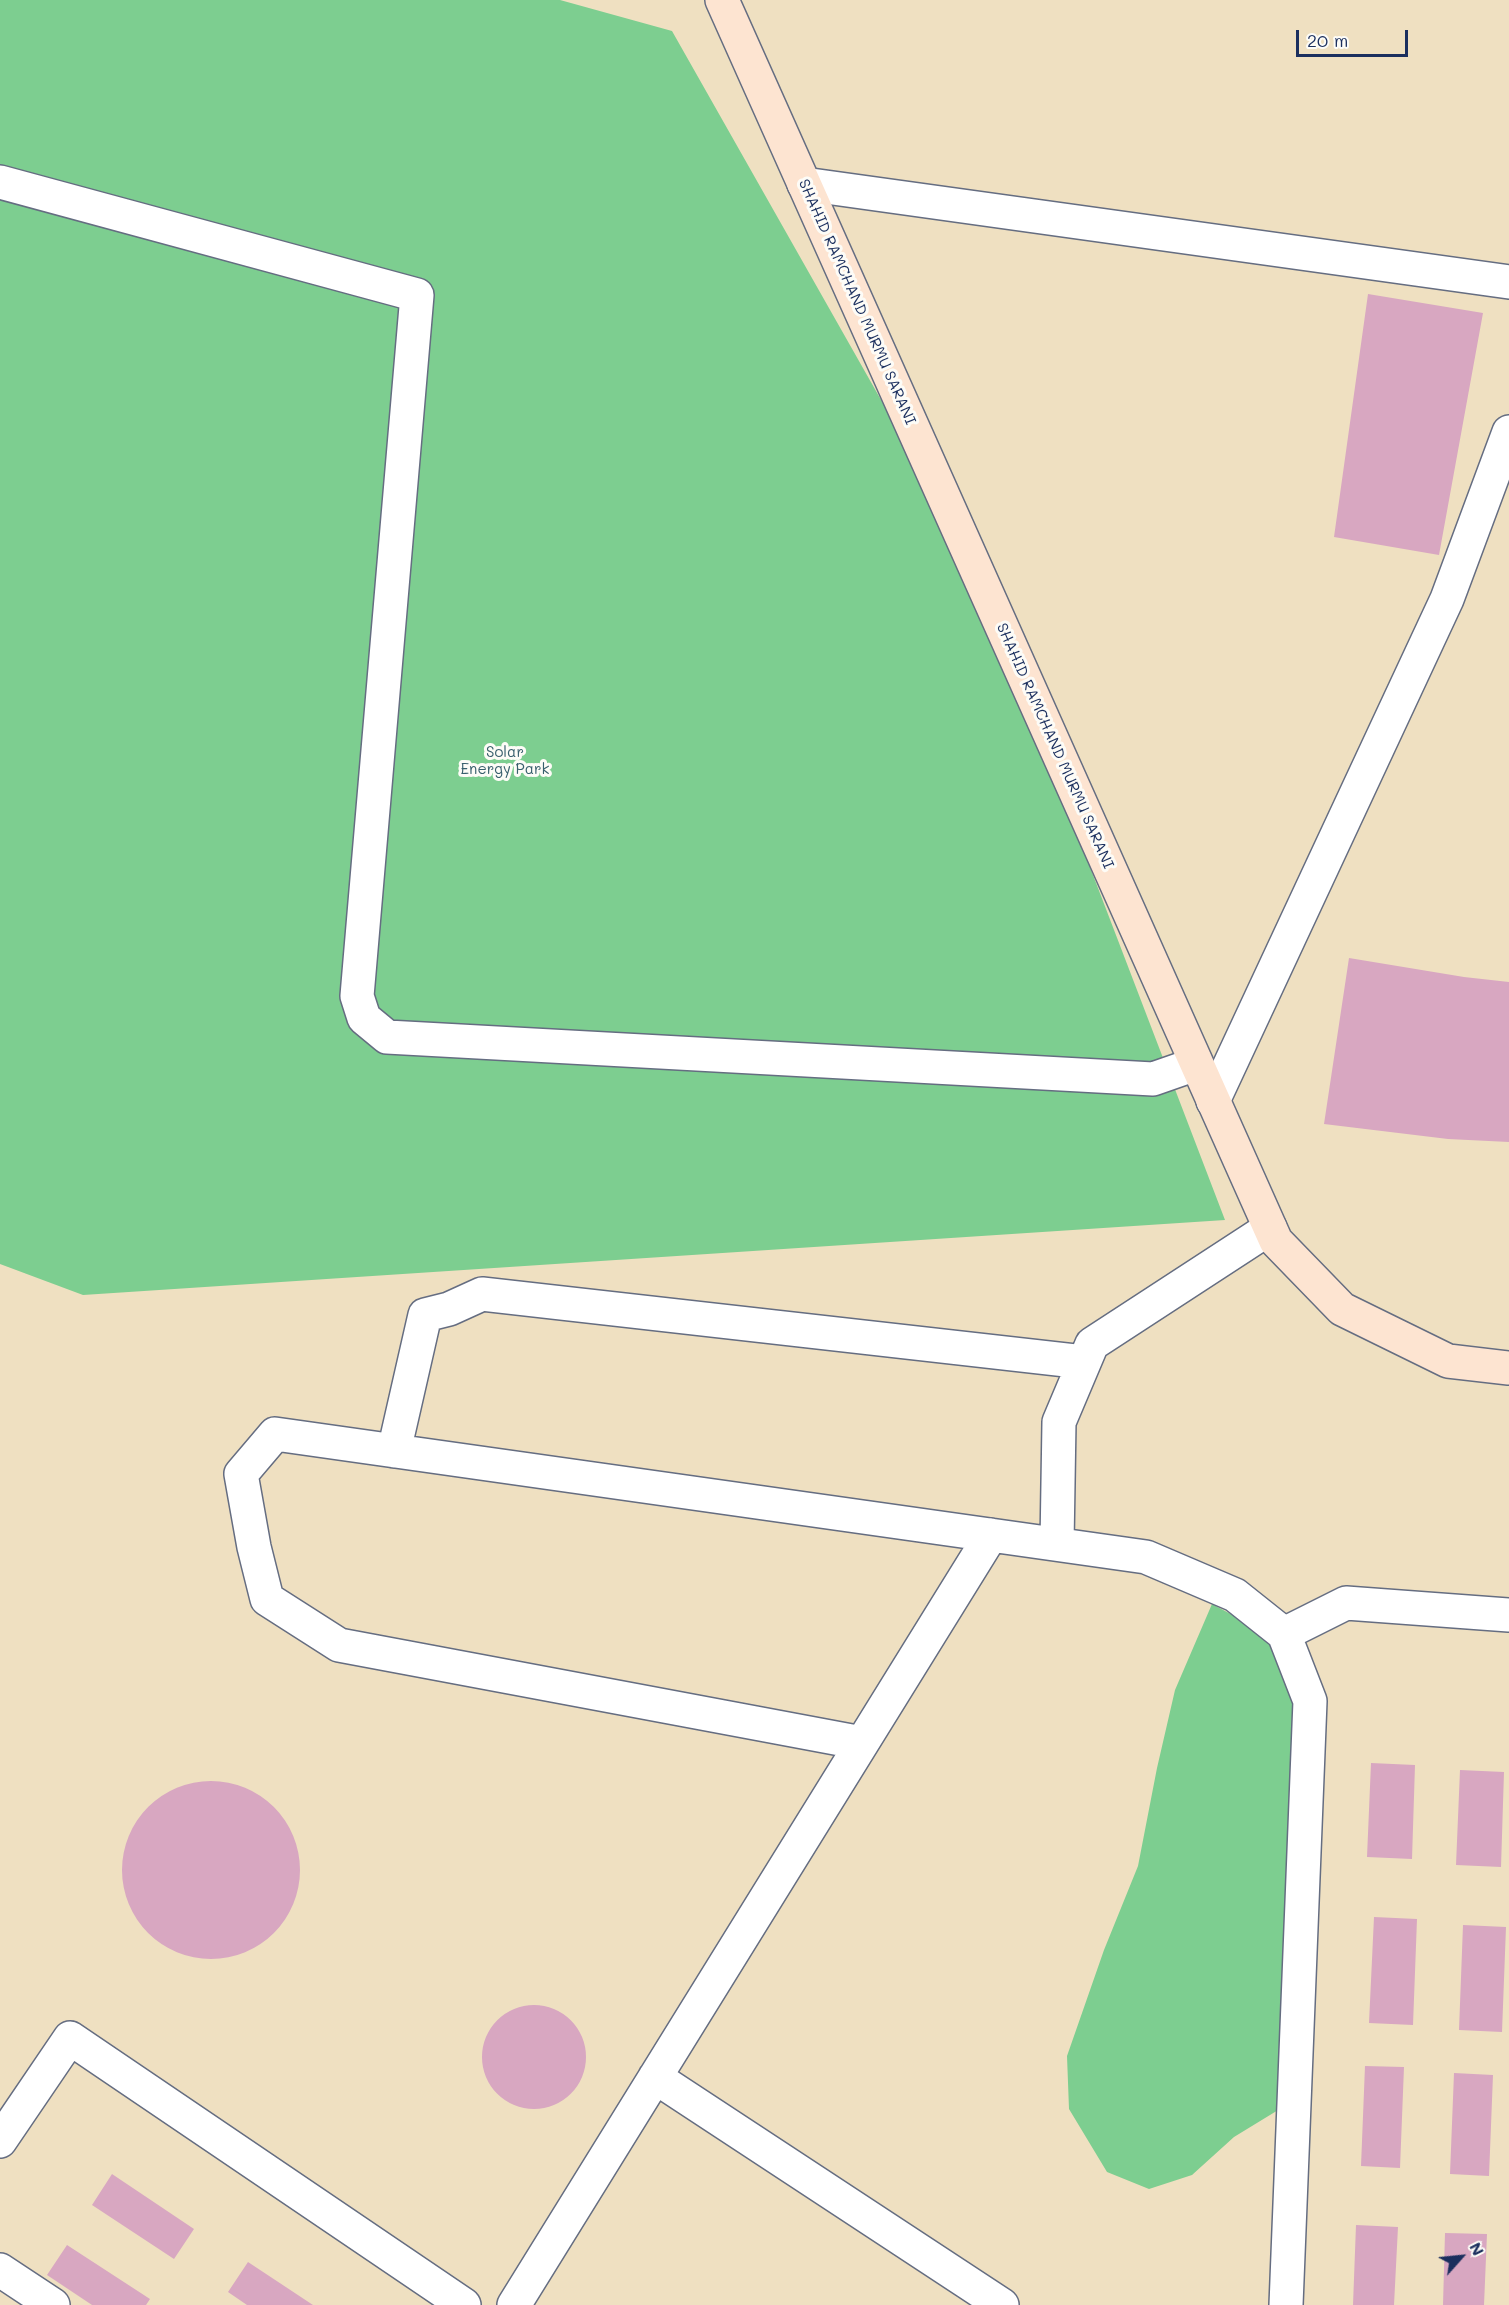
<!DOCTYPE html>
<style>
body{margin:0}
#map{position:relative;width:1509px;height:2305px;overflow:hidden;background:#efe0c1;font-family:Mali,sans-serif}
canvas{display:block}
.north{position:absolute;left:1431px;top:2227px;width:60px;height:60px;-webkit-text-stroke:4px #fdfcf7;paint-order:stroke;rotate:63deg;font-size:16px;font-weight:700;line-height:24px;text-align:center;color:#1b2f5e}
.north::after{content:'';display:block;margin:auto;width:21px;height:27px;background:#1b2f5e;clip-path:polygon(50% 0,100% 100%,50% 72%,0 100%)}
.scale{position:absolute;left:1296px;top:30px;width:112px;height:27px;box-sizing:border-box;border:3px solid #1b2f5e;border-top:0;padding-left:8px;font-size:18px;line-height:21px;white-space:nowrap;color:#1b2f5e;-webkit-text-stroke:4px #fdfcf7;paint-order:stroke}
</style>
<div id="map">
<canvas width="1509" height="2305"></canvas>
<div class="north">N</div>
<div class="scale">20 m</div>
</div>
<script>
const ctx = document.querySelector('canvas').getContext('2d');
ctx.lineJoin = 'round';
function fillPath(path, color) { ctx.fillStyle = color; ctx.fill(path, 'evenodd'); }
const shape = rows => new Path2D(rows.map(r => 'M' + r).join(''));
function strokePath(path, color, width, dash) { ctx.strokeStyle = color; ctx.lineWidth = width; ctx.lineCap = dash ? 'butt' : 'round'; ctx.setLineDash(dash || []); ctx.stroke(path); }
function label(font, color, halo, rows, align = 'center') {
  ctx.font = font + ' Mali,sans-serif'; ctx.lineWidth = 6; ctx.setLineDash([]); ctx.textBaseline = 'middle'; ctx.strokeStyle = halo; ctx.fillStyle = color; for (const [text, x, y, turn = 0] of rows) {
    ctx.save(); ctx.translate(x, y); ctx.rotate((+turn || 0) * Math.PI / 180); ctx.textAlign = isNaN(turn) ? turn : align; if (halo) ctx.strokeText(text, 0, 0); ctx.fillText(text, 0, 0); ctx.restore();
  }
}
fillPath(shape([
 [0,0,560,0,672,31,974,564,1225,1220,83,1295,0,1264],
 [1212,1604,1264,1632,1293,1694,1309,1721,1288,2104,1234,2137,1192,2175,1149,2189,1107,2172,1069,2109,1067,2056,1104,1950,1138,1866,1157,1768,1175,1690]
]), '#7dce90');
fillPath(shape([
 [1368,294,1483,313,1439,555,1334,537],
 [1349,958,1464,977,1509,982,1509,1142,1448,1139,1324,1124],
 [1371,1763,1415,1765,1412,1859,1367,1857],
 [1460,1770,1504,1772,1501,1867,1456,1865],
 '122 1870a89 89 0 1 1 178 0a89 89 0 1 1-178 0Z',
 [1374,1917,1417,1919,1413,2025,1369,2023],
 [1463,1925,1506,1927,1502,2032,1459,2030],
 '482 2057a52 52 0 1 1 104 0a52 52 0 1 1-104 0Z',
 [1365,2066,1404,2067,1400,2168,1361,2166],
 [1454,2073,1493,2075,1489,2176,1450,2174],
 [112,2174,194,2229,174,2259,92,2205],
 [1356,2225,1398,2227,1394,2305,1353,2305],
 [1445,2233,1487,2234,1484,2305,1443,2305],
 [67,2245,150,2299,146,2305,92,2305,47,2275],
 [248,2262,313,2305,247,2305,228,2292]
]), '#d8a7c1');
const street = shape([
 [0,182,417,295,357,996,364,1018,387,1037,1153,1079,1196,1064],
 [804,184,1509,282],
 [1213,1101,1447,599,1509,432],
 [394,1451,425,1315,449,1309,482,1294,1084,1362],
 [1057,1544,1059,1422,1092,1344,1270,1228],
 [1284,1634,1346,1603,1509,1615],
 [862,1743,339,1645,267,1599,254,1547,241,1474,275,1434,1146,1557,1235,1595,1284,1634,1310,1701,1286,2305],
 [655,2077,1002,2305],
 [0,2141,70,2038,464,2305],
 [0,2270,53,2305],
 [514,2305,991,1535]
]);
const secondary = shape([
 [722,0,1276,1241,1342,1309,1448,1361,1509,1368]
]);
strokePath(street, '#656d81', 36);
strokePath(secondary, '#656d81', 36);
strokePath(street, '#fff', 33);
strokePath(secondary, '#fde4d1', 33);
label('15px', '#1b2f5e', '#fdfcf7', [
 ["SHAHID RAMCHAND MURMU SARANI",857,302,66],
 ["SHAHID RAMCHAND MURMU SARANI",1055,746,66]
]);
label('15px', '#385f6d', '#fdfcf7', [
 ["Solar",505,752],
 ["Energy Park",505,769]
]);
</script>
